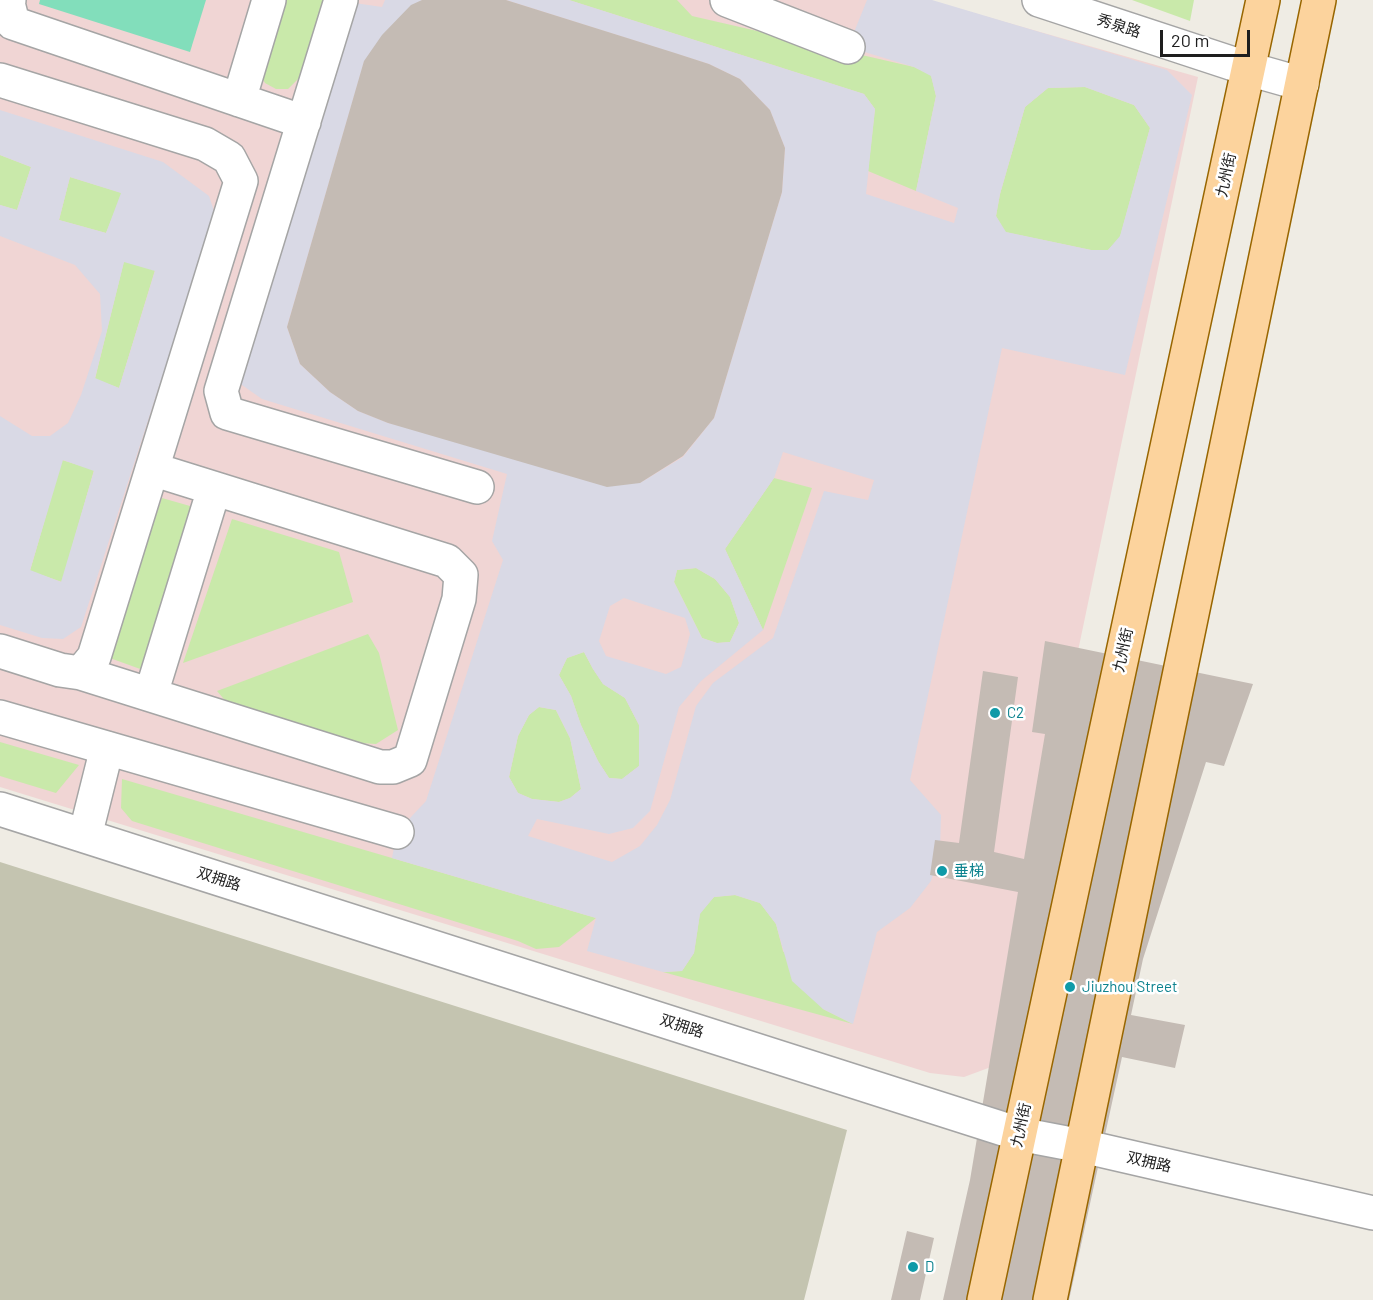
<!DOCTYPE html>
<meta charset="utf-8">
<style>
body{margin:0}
#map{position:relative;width:1373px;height:1300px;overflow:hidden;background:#efece4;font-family:Barlow,sans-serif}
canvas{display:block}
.scale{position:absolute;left:1160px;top:30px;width:90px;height:27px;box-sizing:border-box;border:3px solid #1e1e1e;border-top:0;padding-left:8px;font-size:18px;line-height:21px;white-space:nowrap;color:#1e1e1e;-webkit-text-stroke:4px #fff;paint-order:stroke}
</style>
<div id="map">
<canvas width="1373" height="1300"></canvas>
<div class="scale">20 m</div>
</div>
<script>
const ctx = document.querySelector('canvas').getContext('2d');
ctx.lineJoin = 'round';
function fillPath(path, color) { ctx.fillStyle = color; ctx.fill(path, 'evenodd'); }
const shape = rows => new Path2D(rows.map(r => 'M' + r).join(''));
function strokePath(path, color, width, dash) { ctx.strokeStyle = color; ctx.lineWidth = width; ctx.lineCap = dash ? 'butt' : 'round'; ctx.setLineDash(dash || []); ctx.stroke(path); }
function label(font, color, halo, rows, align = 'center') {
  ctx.font = font + ' Barlow,"Noto Sans SC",sans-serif'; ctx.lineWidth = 5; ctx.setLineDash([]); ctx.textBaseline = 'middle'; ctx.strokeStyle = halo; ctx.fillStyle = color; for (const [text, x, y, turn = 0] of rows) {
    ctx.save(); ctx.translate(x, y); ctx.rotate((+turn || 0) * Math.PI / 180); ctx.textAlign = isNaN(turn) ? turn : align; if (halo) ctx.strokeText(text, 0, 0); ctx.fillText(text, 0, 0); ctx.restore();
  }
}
fillPath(shape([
 [0,0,928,0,1198,77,991,1067,964,1077,930,1073,0,787]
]), '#f0d5d4');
fillPath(shape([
 [0,862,847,1130,804,1300,0,1300]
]), '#c4c4b0');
fillPath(shape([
 [281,0,323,0,300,77,288,89,276,89,265,83,258,70],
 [569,0,677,0,692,16,914,67,931,75,936,96,916,191,868,171,875,109,864,94],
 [1132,0,1194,0,1190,21],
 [1085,87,1134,105,1150,128,1120,237,1108,250,1091,250,1005,232,996,216,1000,194,1025,107,1048,88],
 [0,155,31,167,17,210,0,205],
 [70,177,122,193,106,233,59,220],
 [124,261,155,270,119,388,95,379],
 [62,460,94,470,62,582,30,571],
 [774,478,812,488,763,630,725,549],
 [162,498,197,508,143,670,107,657],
 [232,519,339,552,353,602,183,663],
 [696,568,715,579,730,597,739,623,730,642,717,643,702,638,674,582,677,570],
 [368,634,379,653,398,730,376,744,360,743,228,704,217,691],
 [584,652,593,669,603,684,625,698,639,725,639,766,622,779,609,778,598,761,581,725,571,696,559,675,567,658],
 [539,707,556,710,570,738,581,789,570,798,559,802,532,799,518,793,509,777,518,736,529,715],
 [0,742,79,765,56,793,0,776],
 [122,779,392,858,596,918,559,947,536,949,518,941,132,821,121,808],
 [735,895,760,903,776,924,783,951,823,1009,853,1024,663,972,682,971,694,953,700,913,714,897]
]), '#c9e9aa');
fillPath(shape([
 [40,0,206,0,190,52,39,4]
]), '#82debb');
fillPath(shape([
 [385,0,422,0,364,62,287,327,300,364,330,392,358,411,388,423,640,483,683,457,714,418,782,192,785,148,770,110,740,79,709,64,506,0,569,0,864,94,875,109,866,194,954,223,958,208,916,191,936,96,931,76,914,67,848,47,867,0,932,0,1167,70,1192,95,1125,375,1002,348,910,780,941,815,940,851,931,881,910,908,877,932,853,1024,823,1009,792,981,776,924,760,903,735,895,714,897,700,914,694,953,682,971,663,972,587,951,596,918,392,858,397,832,426,801,503,560,492,541,507,474,262,399,242,385,228,368,341,1,382,7],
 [1085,87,1134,105,1150,128,1120,236,1108,250,1091,250,1006,232,996,216,1000,194,1025,107,1048,88],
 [783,452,874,480,868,500,824,491,773,638,713,683,696,706,670,800,657,825,640,846,612,862,528,836,537,819,609,834,633,828,650,811,679,707,701,681,763,630,725,549,774,478],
 [696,568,715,579,730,597,739,623,730,642,717,643,702,638,674,582,677,570],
 [624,598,685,618,690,634,681,667,666,674,606,656,599,641,610,606],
 [584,652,593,669,603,684,625,698,639,725,639,766,622,779,609,778,598,761,581,725,571,696,559,675,567,658],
 [539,707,556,710,570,738,581,789,570,798,559,802,532,799,518,793,509,777,518,736,529,715],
 [0,110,163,162,209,196,215,214,81,627,63,639,42,638,0,625,0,416,32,436,50,436,68,423,81,395,102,331,100,294,75,265,0,236,0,205,17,210,31,167,0,155],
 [70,177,121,193,106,233,59,220],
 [124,262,155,271,119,388,95,378],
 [63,460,94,471,61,582,30,570]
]), '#d9d9e5');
fillPath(shape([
 [422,0,506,0,675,53,709,64,740,79,770,110,785,148,782,192,714,418,683,456,640,483,607,487,388,423,358,411,330,392,300,364,287,327,364,61,382,35,411,5],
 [1045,641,1253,684,1224,766,1206,762,1143,959,1131,1015,1185,1025,1175,1068,1122,1057,1069,1300,943,1300,970,1180,1018,892,930,875,935,840,959,843,983,671,1018,677,994,852,1024,859,1045,734,1032,732],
 [907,1231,934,1238,920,1300,891,1300]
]), '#c4bbb4');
const minor = shape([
 [9,0,8,3,13,23,304,122],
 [341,0,221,391,227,413,477,487],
 [727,0,848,47],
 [1039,0,1249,69,1302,84],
 [0,80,205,144,229,158,241,181,94,657,81,673,60,670,0,651],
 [239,100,269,0],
 [81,673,380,767,393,767,410,760,459,599,461,575,447,561,152,469],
 [151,694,214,489],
 [0,717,397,832],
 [0,809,1019,1134,1082,1146,1373,1213],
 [85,836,107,748]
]);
const major = shape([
 [984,1300,1263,0],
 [1050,1300,1319,0]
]);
strokePath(minor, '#a5a5a5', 36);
strokePath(major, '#986600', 36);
strokePath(minor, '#fff', 33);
strokePath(major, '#fcd39d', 33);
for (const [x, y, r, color] of [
 [995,713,6,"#0f9aa8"],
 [942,871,6,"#0f9aa8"],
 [1070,987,6,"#0f9aa8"],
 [913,1267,6,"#0f9aa8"]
]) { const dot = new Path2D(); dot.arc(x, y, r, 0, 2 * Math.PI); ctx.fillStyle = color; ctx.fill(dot); strokePath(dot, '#fff', 2); }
label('15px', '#1e1e1e', '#fff', [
 ["秀泉路",1119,26,18],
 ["九州街",1226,175,-78],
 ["九州街",1123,650,-78],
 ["双拥路",219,879,18],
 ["双拥路",682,1026,18],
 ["九州街",1021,1125,-78],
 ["双拥路",1149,1162,13]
]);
label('15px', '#0d838f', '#fff', [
 ["C2",1007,713],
 ["垂梯",954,871],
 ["Jiuzhou Street",1082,987],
 ["D",925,1267]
], 'left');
</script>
